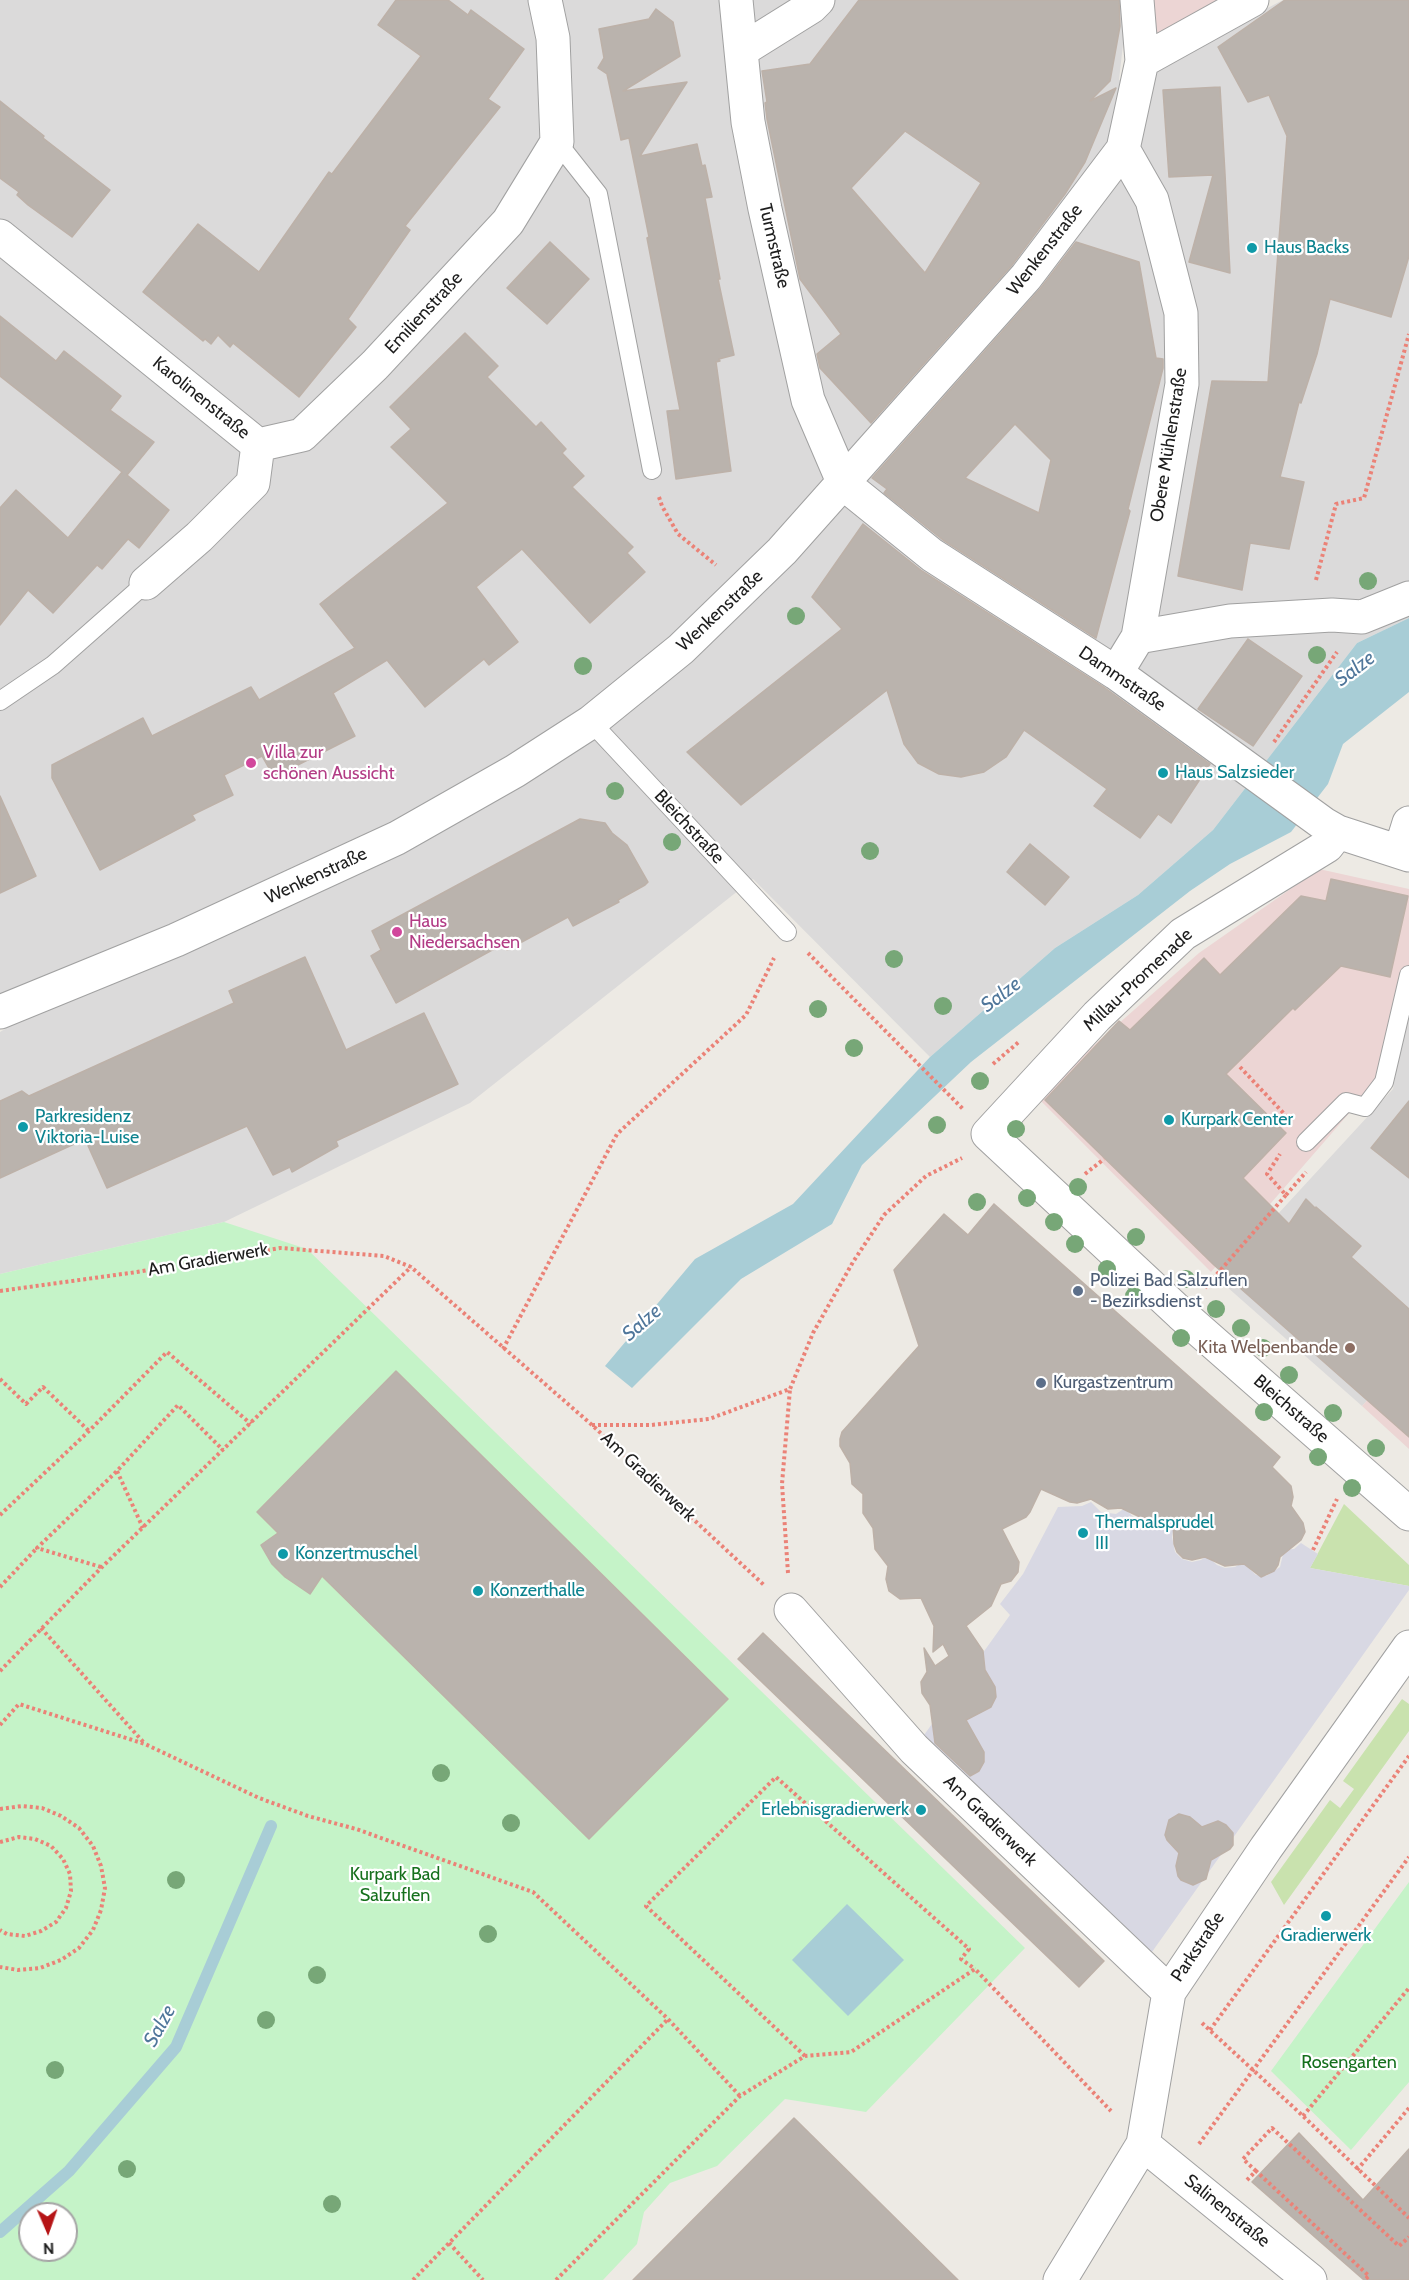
<!DOCTYPE html>
<meta charset="utf-8">
<style>
body{margin:0}
#map{position:relative;width:1409px;height:2280px;overflow:hidden;background:#edeae4;font-family:Cabin,sans-serif}
canvas{display:block}
.north{position:absolute;left:18px;top:2202px;width:60px;height:60px;box-sizing:border-box;background:#fff;border:2px solid #a5a5a5;border-radius:50%;rotate:178deg;font-size:16px;font-weight:700;line-height:24px;text-align:center;color:#1d1d1d}
.north::after{content:'';display:block;margin:auto;width:21px;height:27px;background:#b61416;clip-path:polygon(50% 0,100% 100%,50% 72%,0 100%)}
</style>
<div id="map">
<canvas width="1409" height="2280"></canvas>
<div class="north">N</div>
</div>
<script>
const ctx = document.querySelector('canvas').getContext('2d');
ctx.lineJoin = 'round';
function fillPath(path, color) { ctx.fillStyle = color; ctx.fill(path, 'evenodd'); }
const shape = rows => new Path2D(rows.map(r => 'M' + r).join(''));
function strokePath(path, color, width, dash) { ctx.strokeStyle = color; ctx.lineWidth = width; ctx.lineCap = dash ? 'butt' : 'round'; ctx.setLineDash(dash || []); ctx.stroke(path); }
function label(font, color, halo, rows, align = 'center') {
  ctx.font = font + ' Cabin,sans-serif'; ctx.lineWidth = 4.5; ctx.setLineDash([]); ctx.textBaseline = 'middle'; ctx.strokeStyle = halo; ctx.fillStyle = color; for (const [text, x, y, turn = 0] of rows) {
    ctx.save(); ctx.translate(x, y); ctx.rotate((+turn || 0) * Math.PI / 180); ctx.textAlign = isNaN(turn) ? turn : align; if (halo) ctx.strokeText(text, 0, 0); ctx.fillText(text, 0, 0); ctx.restore();
  }
}
fillPath(shape([
 [0,0,1128,0,1119,80,1158,65,1283,0,1409,0,1409,618,1357,643,1213,830,1138,895,1055,948,930,1057,753,879,470,1103,224,1222,0,1274,0,1032,5,1029,0,1023],
 [1406,1013,1409,1013,1409,1355,1362,1406,1218,1279,1393,1089]
]), '#dbdada');
fillPath(shape([
 [1142,0,1220,0,1148,45],
 [1319,869,1409,889,1409,1013,1378,1080,1211,1272,1036,1096,1199,953],
 [1409,1355,1409,1449,1362,1406]
]), '#ecd5d4');
fillPath(shape([
 [1344,1504,1409,1565,1409,1586,1310,1568],
 [1402,1699,1409,1704,1409,1731,1284,1905,1271,1882,1330,1800,1340,1808,1354,1789,1343,1781]
]), '#c9e2ae');
fillPath(shape([
 [224,1222,307,1249,1025,1948,866,2112,785,2099,717,2166,670,2183,644,2212,637,2244,603,2280,0,2280,0,1274],
 [30,2214,66,2214,66,2250,30,2250],
 [1409,1882,1409,2082,1351,2150,1271,2071]
]), '#c5f3c8');
fillPath(shape([
 [1091,1502,1101,1512,1116,1514,1125,1508,1133,1517,1146,1520,1154,1519,1162,1514,1174,1525,1172,1537,1175,1552,1182,1559,1192,1562,1201,1560,1207,1556,1217,1565,1225,1568,1235,1567,1243,1562,1256,1575,1266,1576,1280,1567,1284,1550,1294,1549,1301,1543,1318,1554,1310,1568,1409,1586,1409,1590,1142,1966,914,1749,1010,1615,1000,1604,1023,1574,1058,1507,1082,1506]
]), '#d8d8e3');
fillPath(shape([
 [1409,618,1409,692,1343,744,1328,784,1291,832,1230,864,1190,891,971,1062,862,1165,832,1224,741,1279,632,1388,605,1366,695,1259,793,1204,930,1057,1055,948,1138,895,1213,830,1357,643],
 [847,1904,904,1960,848,2016,792,1960]
]), '#a8cdd6');
strokePath(shape([
 [0,2232,69,2171,176,2047,271,1826]
]), '#a8cdd6', 12);
const building = shape([
 [396,0,448,0,468,15,471,10,524,49,488,99,500,107,405,226,410,230,348,319,356,327,299,397,233,343,230,347,218,335,211,344,205,339,203,341,143,292,198,224,259,272,329,172,332,174,421,56,378,25,396,0],
 [859,0,1119,0,1120,26,1110,81,1090,101,1116,88,1085,162,1065,194,1012,265,871,423,820,368,817,354,841,334,800,279,767,119,765,103,767,102,762,71,810,64,859,0],
 [905,131,981,183,925,273,851,188,905,131],
 [1285,0,1409,0,1409,256,1391,317,1330,299,1317,354,1301,403,1299,402,1280,477,1304,482,1289,549,1250,543,1242,590,1178,576,1212,381,1268,382,1287,136,1269,95,1248,102,1218,47,1285,0],
 [656,9,673,22,680,56,623,91,687,82,640,156,697,144,702,166,705,165,712,197,705,198,720,279,718,279,734,355,719,359,720,361,716,362,731,471,676,479,667,411,680,410,647,238,649,237,629,138,621,140,607,74,598,68,604,58,599,29,649,19,656,9],
 [1220,87,1225,174,1230,273,1189,262,1213,175,1169,177,1163,90,1220,87],
 [0,101,44,136,43,138,110,190,72,237,28,205,17,195,19,192,0,178,0,101],
 [550,242,589,279,547,324,507,288,550,242],
 [1076,242,1139,262,1156,358,1163,359,1163,368,1128,509,1130,511,1096,638,943,540,884,493,887,489,872,478,1040,289,1076,242],
 [1015,424,1051,460,1039,513,965,478,1015,424],
 [0,316,56,361,64,351,121,396,110,410,154,442,127,475,169,510,139,548,128,539,102,569,97,565,53,613,28,590,0,625,0,508,16,490,68,538,122,472,0,376,0,316],
 [465,333,498,366,487,377,536,427,541,422,566,449,562,453,584,476,572,487,633,547,627,553,645,572,590,623,522,549,476,587,518,642,489,665,484,659,425,707,387,660,333,693,355,736,274,777,262,756,224,775,233,795,192,815,195,820,100,870,52,778,52,765,143,718,152,736,251,687,259,700,355,648,320,604,448,503,391,447,411,429,390,407,465,333],
 [863,524,922,571,1105,688,1210,764,1171,823,1158,814,1140,838,1094,806,1107,789,1024,730,1006,757,984,772,961,777,939,774,918,763,904,744,887,690,741,805,687,752,842,629,812,597,863,524],
 [1248,639,1302,676,1253,746,1198,709,1248,639],
 [0,796,36,876,0,893,0,796],
 [580,819,605,823,612,833,627,845,648,882,645,885,618,900,619,902,573,926,568,917,507,950,503,944,396,1003,371,956,381,950,372,931,580,819],
 [1030,844,1069,877,1045,905,1007,872,1030,844],
 [1331,879,1408,896,1390,977,1341,966,1295,1010,1293,1008,1226,1074,1286,1133,1243,1178,1289,1224,1306,1199,1315,1208,1316,1207,1361,1246,1351,1257,1409,1309,1409,1437,1214,1265,1045,1100,1119,1021,1130,1030,1204,958,1220,975,1301,896,1326,901,1331,879],
 [305,957,346,1050,424,1013,458,1084,336,1141,338,1146,292,1172,290,1167,273,1175,247,1126,107,1188,85,1139,0,1178,0,1101,22,1091,29,1096,234,1003,229,991,305,957],
 [1409,1101,1409,1178,1371,1148,1409,1101],
 [994,1204,1280,1457,1272,1467,1291,1486,1293,1497,1291,1506,1303,1523,1305,1532,1301,1540,1280,1557,1278,1565,1274,1571,1261,1577,1244,1564,1225,1566,1205,1557,1192,1560,1183,1558,1177,1552,1174,1544,1173,1520,1140,1517,1121,1508,1108,1509,1091,1499,1077,1503,1070,1502,1041,1489,1030,1512,1026,1517,1002,1529,1019,1562,1018,1572,1011,1581,1001,1584,991,1606,966,1626,983,1651,985,1670,995,1687,996,1697,991,1707,966,1720,984,1752,984,1762,979,1771,970,1776,935,1743,930,1705,922,1693,921,1682,927,1672,924,1648,935,1666,949,1656,943,1644,933,1652,934,1626,921,1598,900,1599,889,1591,886,1579,888,1566,875,1549,873,1528,863,1513,863,1494,852,1484,850,1463,840,1446,840,1439,842,1432,919,1346,894,1270,944,1214,968,1235,994,1204],
 [396,1371,728,1699,589,1839,322,1576,310,1594,285,1577,272,1564,261,1545,278,1533,257,1512,396,1371],
 [763,1633,1104,1961,1079,1987,738,1659,763,1633],
 [1179,1814,1190,1817,1202,1827,1218,1821,1226,1825,1233,1833,1233,1845,1230,1849,1211,1860,1206,1879,1193,1885,1181,1880,1178,1876,1176,1866,1179,1853,1167,1840,1165,1835,1169,1820,1179,1814],
 [794,2118,958,2280,633,2280,794,2118],
 [1299,2133,1363,2200,1409,2149,1409,2280,1364,2280,1252,2182,1299,2133]
]);
fillPath(building, '#bab3ad');
strokePath(building, '#bdb1a8', 1.5);
const lane = shape([
 [557,142,598,194,652,470],
 [0,701,53,665,146,583],
 [591,722,787,932],
 [1306,1142,1346,1102,1365,1107,1384,1082,1409,975]
]);
const street = shape([
 [736,0,748,122,765,209,808,400,844,484,932,555,1116,673,1324,824,1338,832,1409,855],
 [1137,0,1142,61],
 [742,50,811,7,818,0],
 [0,236,258,445],
 [258,445,302,435,375,365,508,222,557,142,553,38,545,0],
 [146,583,199,537,253,483,258,445],
 [1138,637,1230,621,1332,615,1362,617,1409,598],
 [1116,673,1138,637,1182,384,1181,313,1152,200,1123,149],
 [1338,832,1327,846,1183,934,1097,1016,988,1134,1181,1314,1409,1514],
 [1400,852,1409,823],
 [0,1012,176,940,397,838,515,771,591,722,681,649,782,551,1026,277,1123,149,1142,61,1252,0],
 [791,1610,914,1749,1169,1992],
 [1143,2144,1310,2280],
 [1060,2280,1143,2144,1169,1992,1266,1848,1409,1647]
]);
strokePath(lane, '#a1a1a1', 20);
strokePath(street, '#a1a1a1', 35);
strokePath(shape([
 [659,497,662,506,678,534,716,565],
 [1316,580,1336,504,1364,498,1409,334],
 [1274,742,1337,652],
 [808,953,963,1109],
 [993,1064,1020,1041],
 [1240,1067,1289,1119],
 [1085,1174,1104,1159],
 [1286,1195,1306,1172],
 [1205,1288,1286,1195,1267,1174,1280,1154],
 [0,1291,137,1272,280,1248,384,1256,411,1267,592,1425,765,1586],
 [503,1349,617,1134,746,1015,774,958],
 [0,1379,26,1404,43,1387,89,1431],
 [592,1425,651,1425,709,1419,790,1389,813,1333,853,1262,884,1215,926,1176,962,1158],
 [117,1471,143,1528],
 [0,1515,89,1431,167,1352,251,1424],
 [1313,1550,1337,1499],
 [101,1567,37,1548,117,1471,178,1405,223,1450],
 [788,1573,782,1484,790,1389],
 [0,1587,37,1548],
 [41,1628,145,1744],
 [0,1671,102,1567,411,1267],
 [0,1725,19,1704,145,1744,259,1798,308,1816,356,1829,533,1892,668,2019,740,2096],
 [0,1809,22,1806,42,1808,61,1816,79,1828,93,1846,101,1866,105,1888,101,1910,93,1930,79,1948,61,1960,40,1968,18,1970,0,1967],
 [0,1842,19,1837,35,1839,51,1846,63,1859,70,1874,71,1891,66,1908,56,1922,41,1931,25,1936,7,1934,0,1930],
 [1202,2023,1303,2116,1409,2218],
 [1210,2030,1409,1756],
 [805,2056,646,1906,776,1777,969,1949,961,1959,975,1969],
 [1303,2116,1409,1988],
 [1199,2144,1409,1857],
 [1357,2170,1409,2108],
 [1256,2171,1243,2159,1272,2128,1399,2246,1409,2237],
 [1247,2180,1256,2171,1369,2276,1364,2280],
 [449,2243,483,2280],
 [413,2280,668,2019],
 [556,2280,740,2096,805,2056,851,2052,975,1969,1111,2111]
]), '#eb8277', 4, [3, 3]);
strokePath(lane, '#fff', 18);
strokePath(street, '#fff', 33);
ctx.fillStyle = '#77a777';
for (const [x, y] of [
 [1368,581],
 [796,616],
 [1317,655],
 [583,666],
 [615,791],
 [672,842],
 [870,851],
 [894,959],
 [943,1006],
 [818,1009],
 [854,1048],
 [980,1081],
 [937,1125],
 [1016,1129],
 [1078,1187],
 [1027,1198],
 [977,1202],
 [1054,1222],
 [1136,1237],
 [1075,1244],
 [1107,1269],
 [1186,1279],
 [1134,1296],
 [1216,1309],
 [1241,1328],
 [1181,1338],
 [1263,1348],
 [1289,1375],
 [1264,1412],
 [1333,1413],
 [1376,1448],
 [1318,1457],
 [1352,1488],
 [441,1773],
 [511,1823],
 [176,1880],
 [488,1934],
 [317,1975],
 [266,2020],
 [55,2070],
 [127,2169],
 [332,2204]
]) { ctx.beginPath(); ctx.arc(x, y, 9, 0, 2 * Math.PI); ctx.fill(); }
for (const [x, y, r, color] of [
 [1252,248,6,"#0f9aa8"],
 [251,763,6,"#d1479c"],
 [1163,773,6,"#0f9aa8"],
 [397,932,6,"#d1479c"],
 [1169,1120,6,"#0f9aa8"],
 [23,1127,6,"#0f9aa8"],
 [1078,1291,6,"#5c6f8a"],
 [1350,1348,6,"#8d6e63"],
 [1041,1383,6,"#5c6f8a"],
 [1083,1533,6,"#0f9aa8"],
 [283,1554,6,"#0f9aa8"],
 [478,1591,6,"#0f9aa8"],
 [921,1810,6,"#0f9aa8"],
 [1326,1916,6,"#0f9aa8"]
]) { const dot = new Path2D(); dot.arc(x, y, r, 0, 2 * Math.PI); ctx.fillStyle = color; ctx.fill(dot); strokePath(dot, '#fff', 2); }
label('18px', '#1d1d1d', '#fff', [
 ["Turmstraße",774,246,77],
 ["Wenkenstraße",1045,250,-52],
 ["Emilienstraße",424,313,-47],
 ["Karolinenstraße",201,398,39],
 ["Obere Mühlenstraße",1169,445,-81],
 ["Wenkenstraße",720,611,-43],
 ["Dammstraße",1122,679,34],
 ["Bleichstraße",689,827,47],
 ["Wenkenstraße",316,876,-25],
 ["Millau-Promenade",1138,980,-43],
 ["Am Gradierwerk",208,1260,-10],
 ["Bleichstraße",1291,1409,41],
 ["Am Gradierwerk",648,1477,43],
 ["Am Gradierwerk",990,1821,44],
 ["Parkstraße",1198,1947,-56],
 ["Salinenstraße",1227,2211,39]
]);
label('18px', '#0d838f', '#fff', [
 ["Haus Backs",1264,248],
 ["Haus Salzsieder",1175,773],
 ["Parkresidenz",35,1117],
 ["Viktoria-Luise",35,1138],
 ["Kurpark Center",1181,1120],
 ["Thermalsprudel",1095,1523],
 ["III",1095,1544],
 ["Konzertmuschel",295,1554],
 ["Konzerthalle",490,1591],
 ["Erlebnisgradierwerk",909,1810,"right"],
 ["Gradierwerk",1326,1936,"center"]
], 'left');
label('18px', '#b23c85', '#fff', [
 ["Villa zur",263,753],
 ["schönen Aussicht",263,774],
 ["Haus",409,922],
 ["Niedersachsen",409,943]
], 'left');
label('18px', '#4e5e75', '#fff', [
 ["Polizei Bad Salzuflen",1090,1281],
 ["- Bezirksdienst",1090,1302],
 ["Kurgastzentrum",1053,1383]
], 'left');
label('18px', '#785e54', '#fff', [
 ["Kita Welpenbande",1338,1348]
], 'right');
label('18px', '#16701d', '#fff', [
 ["Kurpark Bad",395,1875],
 ["Salzuflen",395,1896],
 ["Rosengarten",1349,2063]
]);
label('italic 20px', '#50779b', '#fff', [
 ["Salze",1355,669,-37],
 ["Salze",1001,995,-37],
 ["Salze",642,1323,-41],
 ["Salze",160,2026,-61]
]);
</script>
